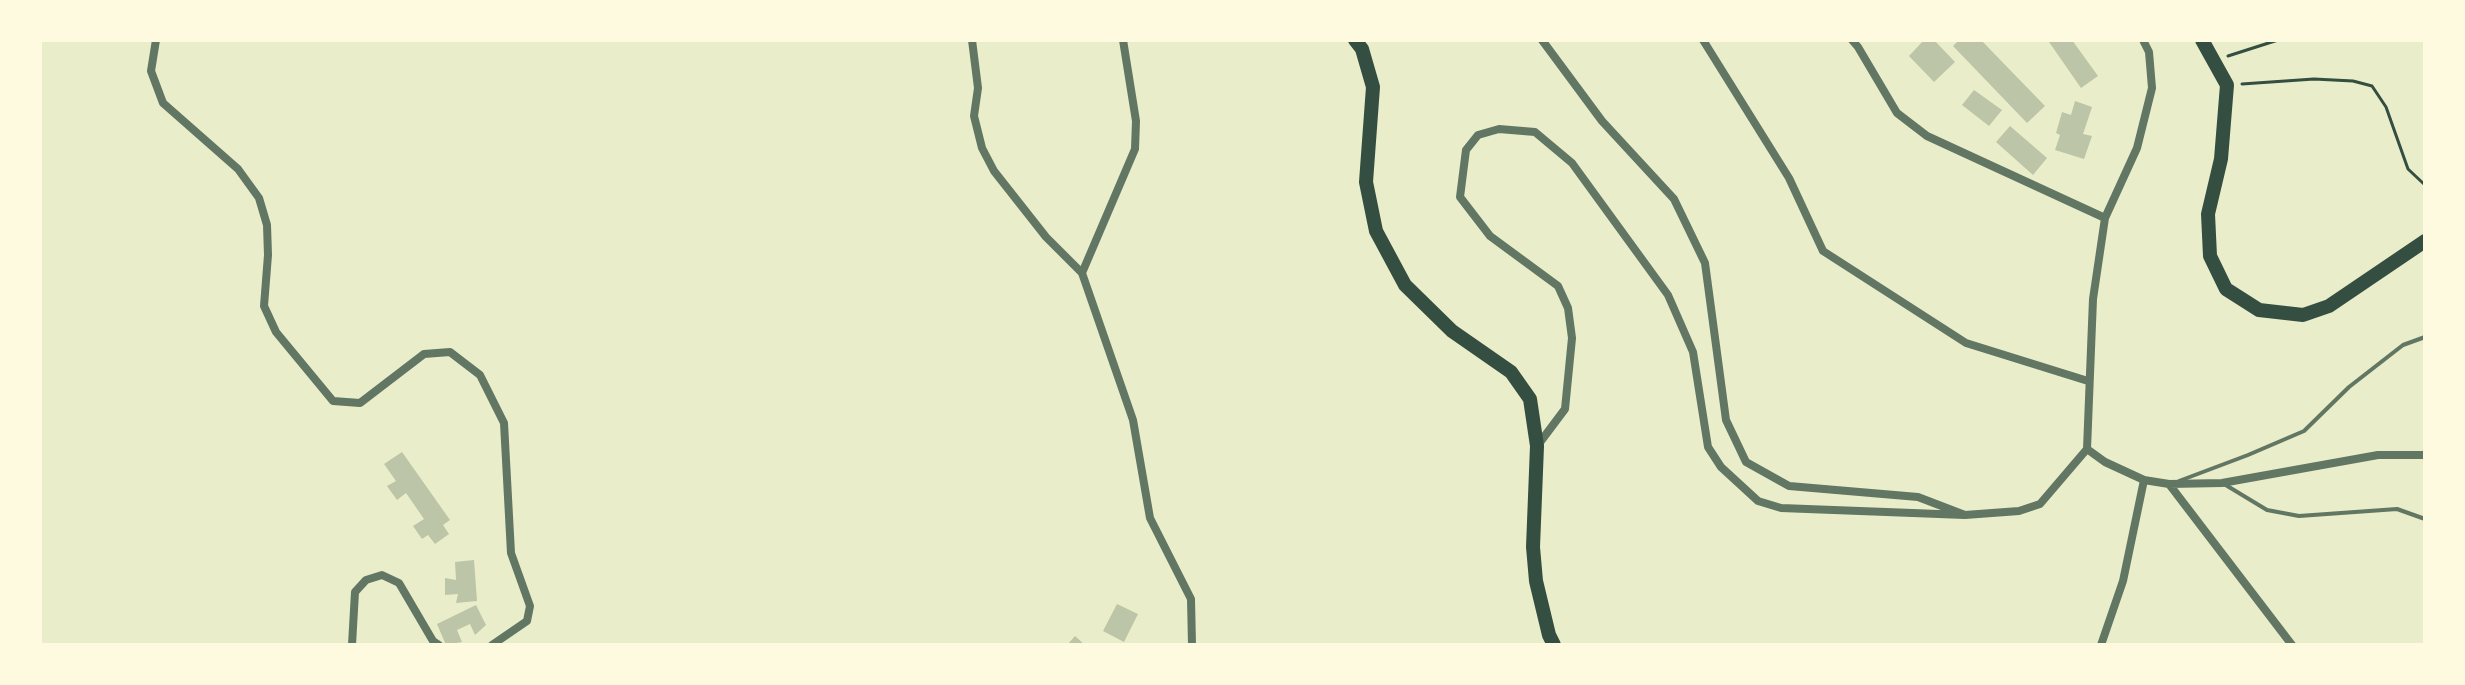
<!DOCTYPE html>
<style>
body{margin:0}
#map{position:relative;width:2465px;height:685px;overflow:hidden;background:#e9edc9;font-family:Helvetica,sans-serif}
canvas{display:block}
.frame{position:absolute;inset:0;border:42px solid #fefae0;pointer-events:none}
</style>
<div id="map">
<canvas width="2465" height="685"></canvas>
<div class="frame"></div>
</div>
<script>
const ctx = document.querySelector('canvas').getContext('2d');
ctx.lineJoin = 'round';
function fillPath(path, color) { ctx.fillStyle = color; ctx.fill(path, 'evenodd'); }
const shape = rows => new Path2D(rows.map(r => 'M' + r).join(''));
function strokePath(path, color, width, dash) { ctx.strokeStyle = color; ctx.lineWidth = width; ctx.lineCap = dash ? 'butt' : 'round'; ctx.setLineDash(dash || []); ctx.stroke(path); }
fillPath(shape([
 [1924,40,1934,40,1955,62,1934,82,1909,56],
 [1959,40,1981,40,2045,106,2027,123,1953,46],
 [2053,40,2072,40,2098,76,2081,88,2049,42],
 [1974,90,2002,110,1989,126,1962,105],
 [2075,101,2092,107,2083,134,2092,136,2084,159,2055,150,2060,135,2056,133,2062,112,2071,115],
 [2010,126,2047,158,2033,175,1996,142],
 [402,452,450,520,443,525,449,534,435,544,428,535,422,539,413,526,424,519,406,493,397,500,387,486,396,481,384,464],
 [474,560,477,601,456,603,458,594,445,595,445,578,456,580,455,562],
 [1117,604,1138,614,1124,642,1103,631],
 [476,605,486,625,475,635,470,624,457,630,462,642,446,645,437,624],
 [1075,636,1085,645,1067,645]
]), '#bcc5a7');
strokePath(shape([
 [2228,56,2278,40],
 [2242,84,2314,79,2353,81,2372,86,2386,107,2408,169,2425,185]
]), '#344e41', 3);
strokePath(shape([
 [2179,481,2248,455,2304,431,2349,387,2403,345,2425,337],
 [2224,484,2267,510,2299,516,2397,509,2425,519]
]), '#617663', 4);
strokePath(shape([
 [156,40,151,71,163,103,238,169,259,198,267,225,268,255,264,306,276,332,333,401,360,403,424,354,450,352,480,375,504,423,511,553,530,606,527,621,492,645],
 [972,40,978,88,974,116,982,148,994,171,1046,237,1082,273],
 [1123,40,1136,121,1135,149,1082,273,1133,420,1150,518,1191,599,1192,645],
 [1542,40,1602,121,1674,199,1705,263,1726,420,1746,462,1789,486,1918,497,1965,515,2019,511,2040,504,2087,449],
 [1703,40,1789,178,1823,251,1966,343,2088,381],
 [1852,40,1858,47,1897,113,1927,136,2105,218],
 [2143,40,2149,52,2152,88,2137,148,2105,218,2093,299,2087,449,2105,462,2144,480,2169,484,2292,645],
 [1538,445,1565,409,1572,338,1568,308,1558,286,1490,236,1460,197,1466,150,1478,135,1499,129,1535,132,1572,163,1668,295,1693,352,1708,447,1721,467,1758,501,1781,508,1965,515],
 [2169,484,2222,483,2378,455,2425,455],
 [352,645,355,592,366,580,382,575,399,583,433,641,439,645],
 [2101,645,2123,581,2144,480]
]), '#617663', 8);
strokePath(shape([
 [1355,40,1362,49,1373,87,1366,182,1376,231,1405,285,1452,331,1511,372,1530,399,1537,446,1533,547,1536,581,1549,635,1554,645],
 [2202,40,2227,85,2221,159,2208,214,2210,256,2226,289,2259,310,2303,315,2329,306,2425,241]
]), '#344e41', 14);
</script>
